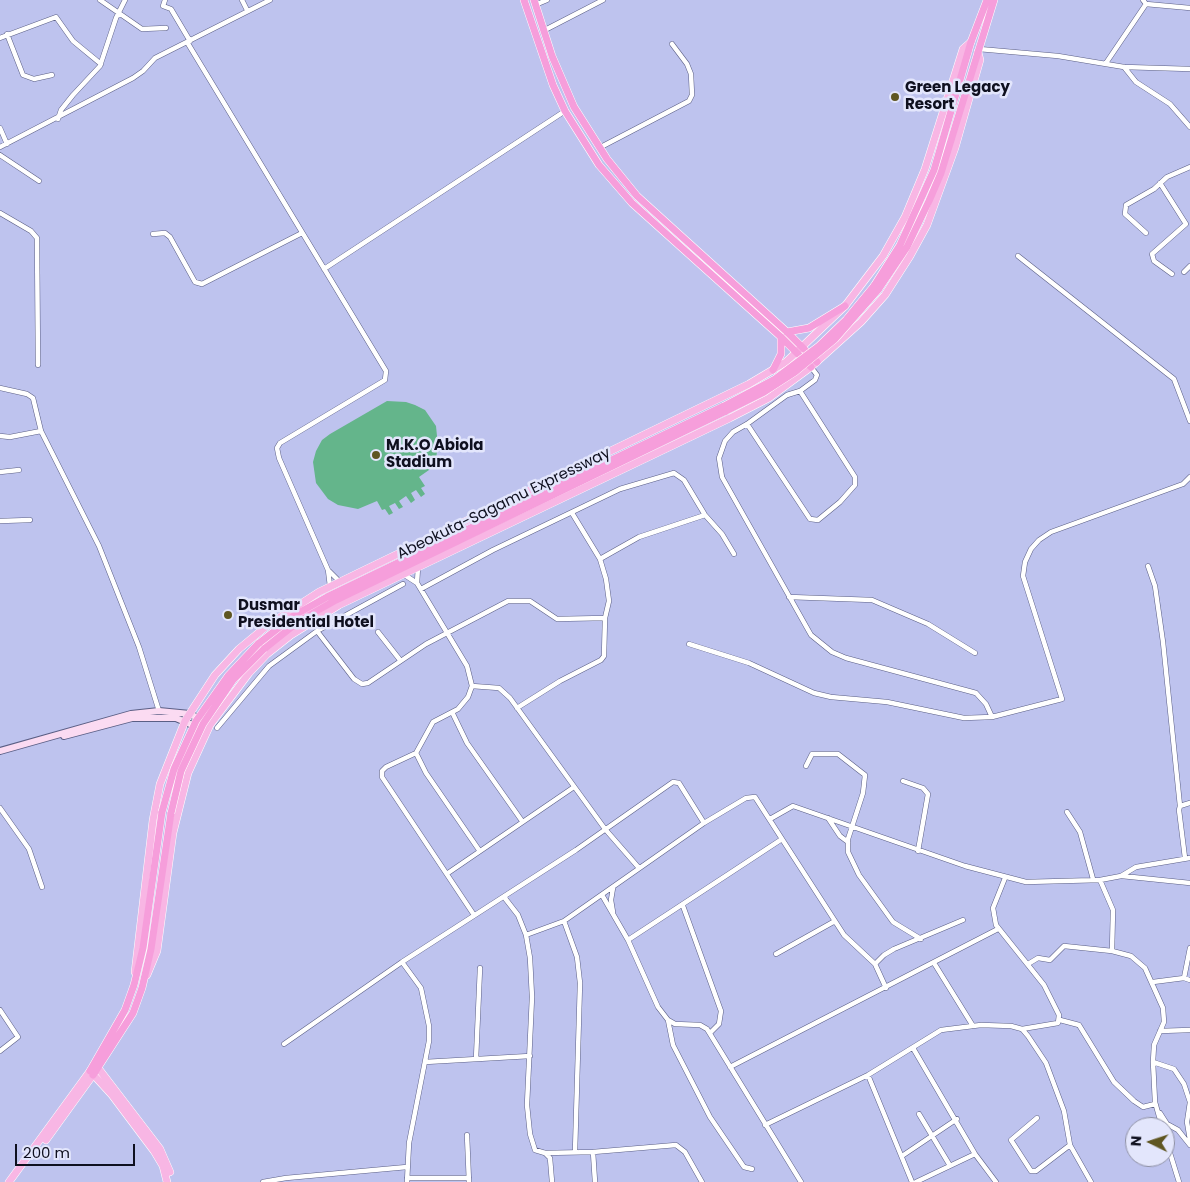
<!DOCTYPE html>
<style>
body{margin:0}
#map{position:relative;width:1190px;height:1182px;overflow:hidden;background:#bec3ee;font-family:Poppins,sans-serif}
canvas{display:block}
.north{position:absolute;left:1125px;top:1117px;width:50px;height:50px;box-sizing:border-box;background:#e3e6fc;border:1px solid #8e90a4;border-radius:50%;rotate:274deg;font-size:14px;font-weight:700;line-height:20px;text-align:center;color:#0f101f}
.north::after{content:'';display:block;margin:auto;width:18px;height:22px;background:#5f5622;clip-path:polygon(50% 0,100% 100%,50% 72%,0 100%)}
.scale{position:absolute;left:15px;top:1144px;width:120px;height:22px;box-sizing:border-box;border:2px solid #0f101f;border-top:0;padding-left:6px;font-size:15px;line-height:18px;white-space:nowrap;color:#0f101f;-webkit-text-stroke:4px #e3e6fc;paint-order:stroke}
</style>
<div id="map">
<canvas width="1190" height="1182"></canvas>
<div class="north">N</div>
<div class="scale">200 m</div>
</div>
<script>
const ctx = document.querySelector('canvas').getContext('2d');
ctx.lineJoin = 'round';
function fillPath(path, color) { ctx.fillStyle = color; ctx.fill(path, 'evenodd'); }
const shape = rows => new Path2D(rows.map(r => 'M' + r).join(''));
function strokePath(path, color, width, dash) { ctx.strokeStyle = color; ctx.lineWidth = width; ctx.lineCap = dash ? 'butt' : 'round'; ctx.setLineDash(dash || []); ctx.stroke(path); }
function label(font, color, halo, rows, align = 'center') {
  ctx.font = font + ' Poppins,sans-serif'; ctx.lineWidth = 5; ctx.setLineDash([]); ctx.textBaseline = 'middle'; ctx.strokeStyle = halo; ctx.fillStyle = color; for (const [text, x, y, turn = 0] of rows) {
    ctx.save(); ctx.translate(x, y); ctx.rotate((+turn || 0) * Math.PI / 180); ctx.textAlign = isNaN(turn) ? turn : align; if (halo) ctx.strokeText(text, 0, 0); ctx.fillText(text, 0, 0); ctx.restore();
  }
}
fillPath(shape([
 [387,401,406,402,415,405,425,410,436,426,438,446,436,458,429,470,419,477,425,486,421,488,425,494,421,497,416,490,411,493,415,500,411,503,406,496,399,501,403,507,399,509,395,503,389,506,393,513,389,515,385,509,382,510,377,501,358,509,338,505,328,499,316,483,313,462,316,451,322,440,330,434]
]), '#64b58b');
const minor = shape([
 [100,0,142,29,166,28],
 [165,0,163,6,171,9,190,41],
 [242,0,247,10],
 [1143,0,1146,4,1190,8],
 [535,5,547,0],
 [543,31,603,0],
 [7,34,23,75,34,79,52,75],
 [0,38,56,17,73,41,101,64],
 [187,42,386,371,385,380,280,443,277,448,279,458,328,570,330,586],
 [979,49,1058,56,1124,67,1190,69],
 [1106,63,1146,4],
 [1124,67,1136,82,1170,104,1190,127],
 [58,119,61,110,73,95,100,66,116,18,125,0],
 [0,128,7,144],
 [0,147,133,78,143,71,155,58,270,0],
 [599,148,689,101,692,95,691,74,687,64,672,44],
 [0,155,39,181],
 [1160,183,1186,224,1152,254,1154,261,1172,274],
 [0,213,31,231,37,238,38,365],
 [1146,233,1125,214,1126,205,1154,189,1167,177,1190,167],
 [153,234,165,233,170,237,195,282,202,284,302,233],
 [1018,256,1174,379,1190,421],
 [324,269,565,111],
 [1184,272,1190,266],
 [811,367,817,375,815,380,800,391,787,395,747,424,733,432,725,441,719,458,722,477,811,635,832,652,846,658,976,693,986,704,992,717,1062,699,1023,576,1025,562,1031,549,1039,540,1051,532,1183,484,1190,477],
 [0,388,27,394,33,398,41,431,99,546,139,647,159,711],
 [747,424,810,519,818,520,840,502,855,485,855,477,800,391],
 [0,436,10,437,41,431],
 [0,472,19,470],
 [0,521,30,520],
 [600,559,639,537,705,515],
 [1148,566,1155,586,1163,642,1180,806],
 [329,571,339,581],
 [403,574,417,583,467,666,472,686,468,697,458,709,433,722,416,753,386,767,382,771,382,777,474,915],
 [417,583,418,567],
 [421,589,493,550,620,489,674,473,684,480,705,515,722,534,734,554],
 [789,597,872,600,928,624,975,653],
 [317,631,354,679,362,684,368,683,426,644,508,601,530,601,557,619,605,618],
 [378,632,400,660],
 [689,644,749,663,814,693,831,697,887,702,964,718,992,717],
 [472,686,499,688,510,698,605,829,639,868],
 [517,708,560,681,601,660,604,656,605,618,609,601,606,579,600,559,572,513],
 [452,712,467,743,522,821],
 [217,728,269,666,317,631,403,584],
 [416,753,426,773,479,850],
 [806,766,812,754,838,754,865,775,863,793,848,839,848,852,859,875,893,922,921,939],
 [903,781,923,788,928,794,918,851],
 [0,808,29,849,42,887],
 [1067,812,1080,832,1093,879],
 [828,818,840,836,848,842],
 [770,819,793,806,965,866,1026,882,1100,880,1121,876,1136,867,1190,858],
 [782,839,844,935,875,964,886,988],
 [1185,858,1179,810,1180,806,1190,803],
 [448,873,574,787],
 [1122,876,1190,883],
 [1005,878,993,908,996,925,1044,985,1059,1015,1058,1023,1022,1029],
 [1100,880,1113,910,1112,951,1131,956,1145,968,1163,1008,1164,1022,1154,1045,1153,1062,1155,1102,1162,1127],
 [613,888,611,900,613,912],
 [602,895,628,940,658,1007,668,1020,675,1024,700,1025,707,1029,801,1182],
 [504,897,518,915,526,935,530,958,532,997,527,1105,530,1134,535,1150,545,1153,593,1152,676,1145,685,1152,702,1182],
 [683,906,721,1011,719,1024,710,1033],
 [564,921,577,957,580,983,575,1152],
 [526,935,564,921,704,823,746,798,755,797,782,839,628,940],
 [776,954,835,921],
 [934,963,973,1026],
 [875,964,884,955,894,949,963,920],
 [1028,964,1038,958,1050,960,1064,946,1112,951],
 [1184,978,1190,948],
 [1153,982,1184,978,1190,980],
 [0,1010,18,1037,0,1051],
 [668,1020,673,1045,710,1117,744,1167,752,1169],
 [1060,1020,1079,1025,1114,1082,1134,1101,1143,1107,1155,1104],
 [1160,1031,1190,1030],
 [284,1044,402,962],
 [913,1048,975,1154,996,1182],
 [476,1059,480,968],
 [425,1062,530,1056],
 [1153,1062,1174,1069,1184,1084,1190,1102,1187,1122,1190,1140],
 [730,1067,998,929],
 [868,1075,912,1182],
 [1160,1113,1167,1124,1178,1130,1190,1145],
 [919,1114,949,1164],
 [1037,1118,1011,1140,1031,1171,1036,1171,1070,1145],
 [765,1125,868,1075,941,1030,981,1025,1011,1026,1022,1029,1028,1036,1046,1063,1064,1111,1070,1145,1091,1182],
 [467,1135,469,1182],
 [1165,1137,1179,1182],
 [593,1152,595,1182],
 [545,1153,550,1158,552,1182],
 [902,1156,957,1119],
 [407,1178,469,1178],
 [263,1182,286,1178,407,1167],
 [407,1182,409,1143,429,1041,429,1026,421,988,402,962,576,850,673,782,679,783,704,823],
 [916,1182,975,1154]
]);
const secondary = shape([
 [64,736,132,718,176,718,197,727],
 [0,751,131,714,159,711,190,714,209,724]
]);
const primary = shape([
 [135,972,153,820,160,784,185,721,215,675,239,649,268,625,319,592,749,384,786,362,845,306,883,256,905,217,925,169,963,49,971,42],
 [147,975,157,951,173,833,188,773,210,725,249,673,267,654,291,635,339,605,730,418,769,398,811,367,861,322,885,295,910,256,927,225,955,148,980,60,978,52],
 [95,1064,160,1149,170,1172],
 [46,1140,93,1075],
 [9,1182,90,1071,112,1095,154,1151,163,1166,167,1182]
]);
const trunk = shape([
 [524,0,553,85,565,111,599,165,632,203,781,337,811,367],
 [534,0,552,56,574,107,607,159,637,196,787,332,817,362],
 [874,286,900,245,934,170,971,42,987,0],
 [878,290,907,247,929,201,941,173,994,0],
 [787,332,809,328,845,306],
 [773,370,781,354,781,337],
 [258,644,295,615,327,597,724,406],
 [264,649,299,621,336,600,726,411],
 [90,1071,125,1010,134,985,143,948,162,812],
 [93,1075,133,1013,142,988,151,949,171,813]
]);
strokePath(minor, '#5b5f85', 5.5);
strokePath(secondary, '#5b5f85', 8);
strokePath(primary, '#fff', 8);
strokePath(trunk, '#fff', 8);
strokePath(minor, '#fff', 4.5);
strokePath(secondary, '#fbdbf2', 6);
strokePath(primary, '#f8b6e4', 7);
strokePath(trunk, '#f69edb', 7);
const trunkBridge = shape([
 [724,406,775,379,819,346,846,320,874,286],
 [726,411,764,392,795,372,835,339,878,290],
 [162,812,174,769,196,721,228,676,258,644],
 [171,813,181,771,203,724,233,680,264,649]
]);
strokePath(trunkBridge, '#fff', 8, []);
strokePath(trunkBridge, '#f69edb', 7);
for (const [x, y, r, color] of [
 [895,97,5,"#5f5622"],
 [376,455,5,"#5f5622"],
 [228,615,5,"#5f5622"]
]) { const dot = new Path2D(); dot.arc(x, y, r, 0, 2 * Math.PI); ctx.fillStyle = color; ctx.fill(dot); strokePath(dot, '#e3e6fc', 2); }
label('bold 15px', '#0f101f', '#e3e6fc', [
 ["Green Legacy",905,88],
 ["Resort",905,105],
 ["M.K.O Abiola",386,446],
 ["Stadium",386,463],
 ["Dusmar",238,606],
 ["Presidential Hotel",238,623]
], 'left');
label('15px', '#0f101f', '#e3e6fc', [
 ["Abeokuta-Sagamu Expressway",504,504,-26]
]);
</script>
